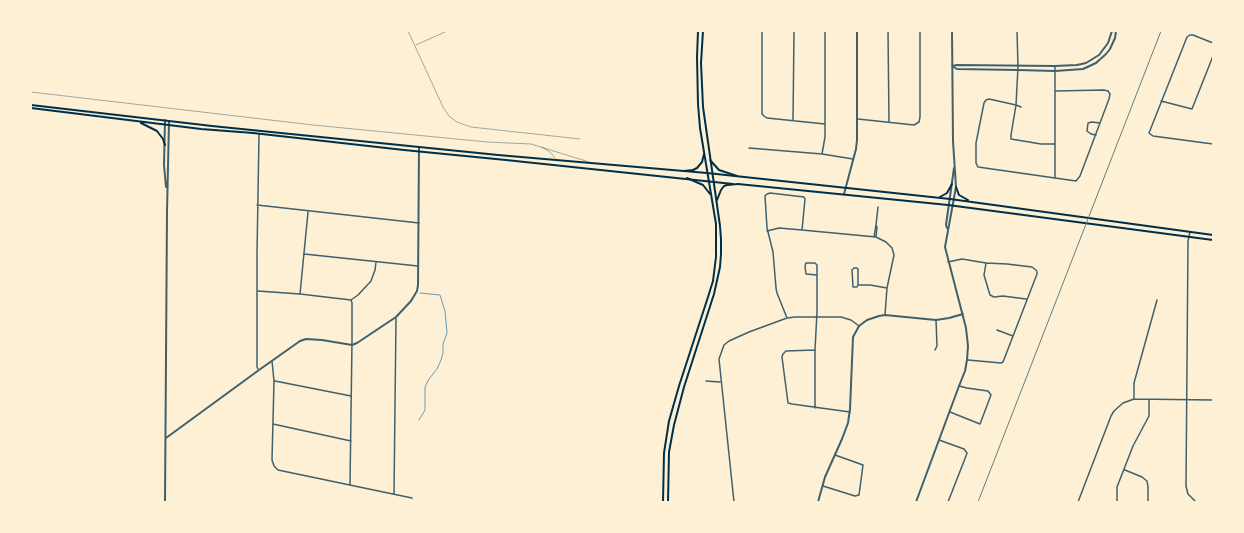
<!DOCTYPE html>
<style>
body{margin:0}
#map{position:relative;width:1244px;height:533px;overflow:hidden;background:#fdf0d5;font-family:"IBM Plex Sans",sans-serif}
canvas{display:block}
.frame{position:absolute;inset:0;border:32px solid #fdf0d5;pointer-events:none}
</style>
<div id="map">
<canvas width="1244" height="533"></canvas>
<div class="frame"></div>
</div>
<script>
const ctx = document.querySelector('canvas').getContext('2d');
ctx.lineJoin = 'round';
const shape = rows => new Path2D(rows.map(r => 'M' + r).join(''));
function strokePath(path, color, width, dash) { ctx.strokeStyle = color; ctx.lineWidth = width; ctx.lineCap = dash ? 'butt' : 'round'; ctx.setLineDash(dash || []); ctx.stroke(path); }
strokePath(shape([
 [419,420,425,410,425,387,429,379,437,369,441,360,443,353,443,344,447,333,445,311,440,295,420,293]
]), '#669bbc', 1);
strokePath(shape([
 [408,31,443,107,449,116,457,122,471,127,580,139],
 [416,45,447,31],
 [31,92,313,125,487,142,531,144,589,162],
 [542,147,550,152,555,158]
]), '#3f606c', 0.5);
strokePath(shape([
 [762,31,762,114,764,116,767,118,825,124],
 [888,31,889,122],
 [1017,31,1018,67,1016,105,989,99,986,100,984,103,976,143,976,163,978,167,1076,181,1080,176,1109,99,1110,94,1108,91,1104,90,1055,91],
 [1213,43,1193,35,1190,35,1187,37,1149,133,1153,136,1213,144],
 [1055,66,1055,178],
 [1161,101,1192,109,1213,56],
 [1021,107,1016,105,1011,135,1011,139,1041,144,1055,144],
 [858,119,914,125,919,122,920,117,920,31],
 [793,120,794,31],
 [1096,135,1091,134,1087,131,1088,123,1092,122,1100,123],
 [749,148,822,154,853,159],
 [822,154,825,137,825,31],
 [257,205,419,223],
 [876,225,878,207],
 [767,231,779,228,802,230,876,237,886,242,892,248,894,255,887,288,885,315],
 [1190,232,1188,241,1186,486,1188,494,1196,502],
 [874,237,876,225,877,227,876,237],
 [304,254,418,266],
 [948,262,962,259,986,263,1007,264,1032,267,1036,270,1037,272,1037,274,1003,362,1001,363,968,360],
 [986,263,984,275,990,295,994,297,1003,296,1026,299],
 [858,285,858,269,857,268,854,268,852,270,853,287,857,287,858,285,870,285,887,288],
 [258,291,300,294,351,300,358,295,371,281,375,270,376,262],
 [300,294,308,212],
 [787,318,777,293,776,288,773,252,767,228,765,196,767,194,770,193,804,197,805,199,802,230],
 [997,330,1013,336],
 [815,350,786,351,783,354,782,357,788,403,792,404,850,412],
 [935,350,937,346,936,320],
 [272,361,274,381,272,460,274,466,278,470,412,498],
 [258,369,257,367,257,254,259,134],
 [275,381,351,396],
 [706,381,720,382],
 [1134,399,1134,383,1157,300],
 [815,408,815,350,817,312,817,265,815,263,806,263,805,266,806,274,817,275],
 [950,412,980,424,991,395,988,391,967,388,959,386],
 [273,424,351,441],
 [939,440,964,449,967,453,966,456,948,502],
 [1125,470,1142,477,1147,481,1148,487,1148,502],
 [350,485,352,341,352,303,351,300],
 [823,486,855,496,859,495,863,465,835,455],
 [394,494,396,318],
 [734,502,719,359,724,345,729,341,749,332,787,318,795,317,841,317,851,320,859,326],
 [1078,502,1111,416,1114,411,1123,403,1134,399,1213,400],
 [1117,502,1117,487,1133,446,1149,416,1149,400]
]), '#3f606c', 1.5);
strokePath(shape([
 [952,66,957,69,1018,70,1055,71,1083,69,1096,63,1106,54,1110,49,1115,38,1116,31],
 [952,66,957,65,1055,66,1077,65,1086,63,1099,55,1108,43,1112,31],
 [165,120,164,165,166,187],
 [844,194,856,149,857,140,857,31],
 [947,228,946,225,954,168],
 [166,438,259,370,300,341,306,339,322,340,352,345,357,343,396,317,411,301,417,291,418,285,419,147],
 [165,502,167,212,169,121],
 [818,502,825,477,842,439,848,423,850,409,853,337,859,326,867,320,879,316,885,315,936,320,949,318,963,314],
 [916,502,959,386,965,371,967,360,968,346,966,328,945,247,956,187,953,141,952,31]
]), '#3f606c', 2);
strokePath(shape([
 [31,105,212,126,498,155,707,173,950,199,1213,235],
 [31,108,201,129,253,133,404,150,506,160,733,184],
 [141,123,157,131,163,139,165,145],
 [738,184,948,205,1213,240],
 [956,187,959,195,968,200],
 [940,197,947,193,952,184]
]), '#003049', 2);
strokePath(shape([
 [710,160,719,170,737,176],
 [684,171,693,170,697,168,702,162,704,154],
 [687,178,703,185,710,194],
 [717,200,721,190,724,186,727,185,738,184],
 [663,502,664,453,669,421,679,386,708,297,713,281,716,257,716,224,700,128,698,104,697,57,698,31],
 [668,502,669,452,674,425,684,387,714,294,720,267,721,254,721,239,720,226,703,107,701,63,703,31]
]), '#003049', 2);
strokePath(shape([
 [978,502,1161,31]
]), '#657d81', 1);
</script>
